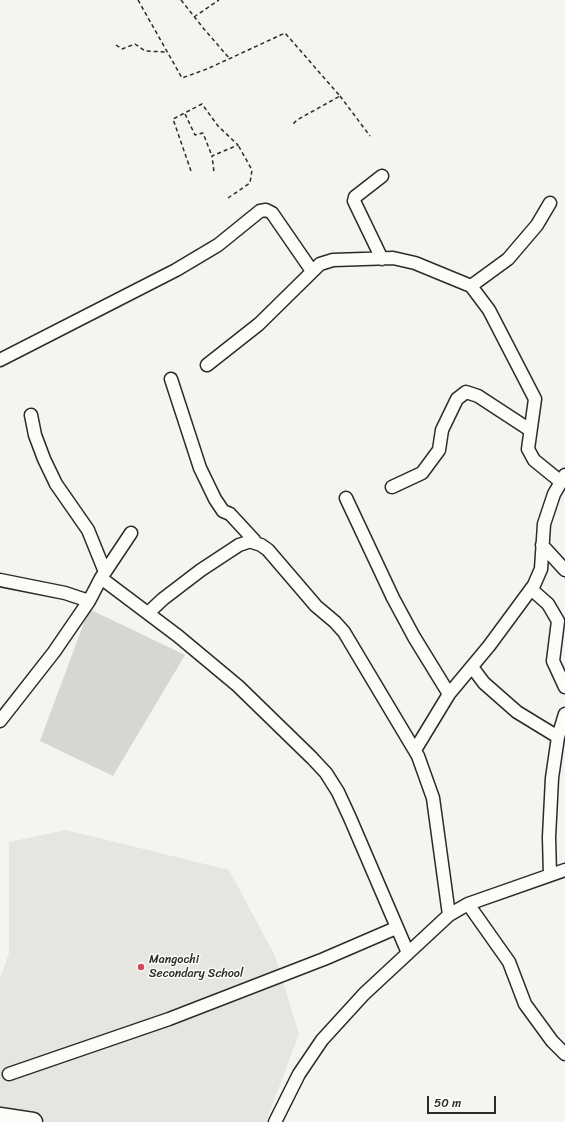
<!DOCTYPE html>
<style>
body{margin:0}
#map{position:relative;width:565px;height:1122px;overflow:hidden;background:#f5f4ef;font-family:Sriracha,sans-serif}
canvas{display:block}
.scale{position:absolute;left:427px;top:1096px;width:69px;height:18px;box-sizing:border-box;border:2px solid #2b2b2b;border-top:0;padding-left:5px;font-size:12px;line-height:14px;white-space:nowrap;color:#2b2b2b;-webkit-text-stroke:3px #fdfcf7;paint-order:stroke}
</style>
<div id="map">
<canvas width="565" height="1122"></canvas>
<div class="scale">50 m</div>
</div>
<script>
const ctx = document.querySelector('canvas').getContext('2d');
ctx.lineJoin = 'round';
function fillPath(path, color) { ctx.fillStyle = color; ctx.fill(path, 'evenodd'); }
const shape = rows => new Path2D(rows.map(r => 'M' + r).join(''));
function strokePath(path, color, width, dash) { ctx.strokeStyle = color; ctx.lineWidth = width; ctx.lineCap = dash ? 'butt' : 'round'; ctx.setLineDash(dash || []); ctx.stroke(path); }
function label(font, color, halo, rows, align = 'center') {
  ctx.font = font + ' Sriracha,sans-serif'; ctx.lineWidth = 3; ctx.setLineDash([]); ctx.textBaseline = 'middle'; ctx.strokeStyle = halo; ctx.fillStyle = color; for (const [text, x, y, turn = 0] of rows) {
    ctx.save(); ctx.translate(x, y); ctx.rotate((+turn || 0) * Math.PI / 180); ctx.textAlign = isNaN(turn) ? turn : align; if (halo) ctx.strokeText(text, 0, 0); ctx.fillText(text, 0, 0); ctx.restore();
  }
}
fillPath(shape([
 [66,830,229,870,275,956,299,1034,266,1122,48,1122,0,1109,0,978,9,953,9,842]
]), '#e6e5e0');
fillPath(shape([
 [89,609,185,655,113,776,40,741]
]), '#d7d6d2');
const minor = shape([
 [382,259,354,201,355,197,382,176],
 [471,286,508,259,537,225,550,203],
 [0,360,176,270,218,245,260,211,266,210,272,213,312,271],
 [207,365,259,324,320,264,333,260,393,258,415,263,471,286,489,310,535,399,528,449,534,460,561,482],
 [171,379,200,468,215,499,223,511,230,514,254,540,252,542,261,545,268,550,316,606,335,622,344,632,418,756,433,798,449,915],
 [31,415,35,435,44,459,56,484,88,530,105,572],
 [392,487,422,473,439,450,442,430,457,399,466,392,478,396,530,430],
 [346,498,393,598,414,637,449,694],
 [542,545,565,570],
 [101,578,178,636,238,686,312,758,326,773,338,792,350,818,408,953],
 [0,580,65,593,89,601],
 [531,589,548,604,558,621,553,661,565,687],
 [148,613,163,599,201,570,239,545,254,540],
 [472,667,484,683,517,712,558,737],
 [0,721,54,652,89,601,101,578,131,533],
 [415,750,449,694,489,646,534,585,541,569,544,524,554,494,565,475],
 [550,875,549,837,552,778,558,737,565,714],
 [468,904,509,962,525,1004,552,1041,565,1054],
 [9,1074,169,1019,324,959,396,928],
 [275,1122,299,1074,322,1040,364,994,449,915,468,904,565,870]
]);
const highway = shape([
 [0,1117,33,1122]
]);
strokePath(minor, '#2b2b2b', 15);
strokePath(highway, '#2b2b2b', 21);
strokePath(shape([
 [138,0,182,78,207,69,285,33,340,96,297,120,292,125],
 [181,0,204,29,230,59],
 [194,17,219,0],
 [116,45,122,49,135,44,145,51,166,52],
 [340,96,370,136],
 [185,114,195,135,203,133,212,156],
 [191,171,173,119,202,104,218,126,238,145,212,156,214,172],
 [228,198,250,183,252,170,238,145]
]), '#2b2b2b', 1.5, [4, 3]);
strokePath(minor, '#fdfcf7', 12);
strokePath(highway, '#fdfcf7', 18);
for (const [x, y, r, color] of [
 [141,967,4,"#d1495b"]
]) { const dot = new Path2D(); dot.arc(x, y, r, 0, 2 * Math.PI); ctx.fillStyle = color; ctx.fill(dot); strokePath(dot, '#fdfcf7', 1.5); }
label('12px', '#2b2b2b', '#fdfcf7', [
 ["Mangochi",149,960],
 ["Secondary School",149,974]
], 'left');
</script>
